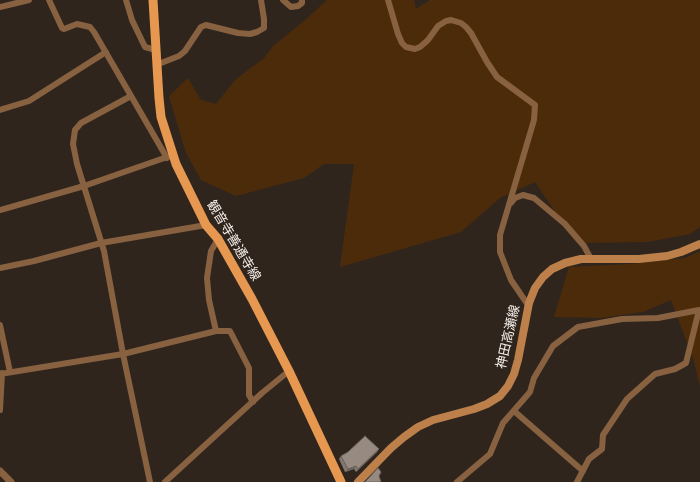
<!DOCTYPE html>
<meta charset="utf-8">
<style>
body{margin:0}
canvas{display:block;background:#2f251d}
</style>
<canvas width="700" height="482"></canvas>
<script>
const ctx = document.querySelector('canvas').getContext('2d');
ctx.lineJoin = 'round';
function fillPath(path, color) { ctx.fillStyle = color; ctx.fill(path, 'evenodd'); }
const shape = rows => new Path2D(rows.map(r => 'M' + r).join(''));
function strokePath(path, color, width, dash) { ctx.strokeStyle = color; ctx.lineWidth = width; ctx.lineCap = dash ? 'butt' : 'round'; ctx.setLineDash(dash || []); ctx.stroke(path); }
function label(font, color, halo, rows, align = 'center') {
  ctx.font = font + ' "Roboto Condensed","Noto Sans JP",sans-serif'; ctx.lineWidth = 4; ctx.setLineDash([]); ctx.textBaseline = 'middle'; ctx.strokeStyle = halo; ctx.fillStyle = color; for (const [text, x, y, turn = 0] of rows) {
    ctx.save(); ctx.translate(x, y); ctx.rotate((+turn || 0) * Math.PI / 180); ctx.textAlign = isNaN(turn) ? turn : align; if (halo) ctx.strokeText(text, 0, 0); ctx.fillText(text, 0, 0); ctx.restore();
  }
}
fillPath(shape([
 [327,0,414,0,416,9,430,0,700,0,700,227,690,234,647,242,576,243,535,182,500,198,461,232,340,267,354,164,324,164,304,178,236,196,201,180,186,153,169,96,188,78,201,100,216,104,235,80,264,58,274,45,303,22],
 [700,251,700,387,694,361,671,300,643,312,601,318,554,317,569,267,631,264,685,258]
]), '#4c2b0b');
strokePath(shape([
 [49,0,62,28,64,29,77,24,90,27,94,32,167,158],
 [126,0,132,20,145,47,156,50],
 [283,0,291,7,298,6,302,3,302,0],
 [388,0,398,34,402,43,406,47,415,49,420,47,428,40,438,26,446,21,451,20,461,23,466,27,471,33,487,62,497,77,535,105,534,120,500,235,500,252,511,280,528,305],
 [0,7,29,0],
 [156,65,179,56,185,51,201,27,206,25,238,33,250,34,257,32,264,28,264,19,261,0],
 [131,96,81,123,75,130,73,144,77,164,104,251,123,354,150,482],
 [0,110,29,101,106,52],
 [511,203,515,198,523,195,534,198,565,224,584,246,591,259],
 [0,210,84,186,170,156],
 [0,268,34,261,101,243,206,225],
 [0,325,10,372],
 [216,331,209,300,207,278,211,251,218,239],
 [0,374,123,354,216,331,230,331,249,368,249,395,253,402],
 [0,410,2,373],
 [514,411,583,471],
 [165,482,262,393,289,371],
 [457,482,490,454,503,423,530,392,534,378,553,346,578,327,622,319,658,318,699,310,686,363,675,369,655,374,627,399,603,435,602,449,589,459,577,482]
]), '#876140', 6);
strokePath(shape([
 [0,471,11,482]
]), '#876140', 7);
strokePath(shape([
 [358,482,391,448,404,437,418,427,433,420,474,409,487,404,500,396,508,386,514,374,518,360,529,303,535,288,543,277,552,269,565,263,581,259,639,259,667,256,681,252,700,244]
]), '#bd804a', 8);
strokePath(shape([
 [153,0,159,98,161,117,176,164,206,225,218,239,252,299,289,371,341,482]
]), '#e79850', 9);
fillPath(shape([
 [379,449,377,452,356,472,354,469,345,472,339,459,341,456]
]), '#82776e');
fillPath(shape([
 [379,449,377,452,356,472,358,469],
 [356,466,354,469,345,472,348,469]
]), '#6a615a');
const building = shape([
 [365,436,379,449,358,469,356,466,348,469,341,456,348,452,365,436],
 [378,468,381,472,379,476,381,482,365,482,378,468]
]);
fillPath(building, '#978a80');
strokePath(building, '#6a615a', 1);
label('13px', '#f5eee8', '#2f251d', [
 ["観音寺善通寺線",233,241,59],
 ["神田高瀬線",509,337,-77]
]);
</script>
